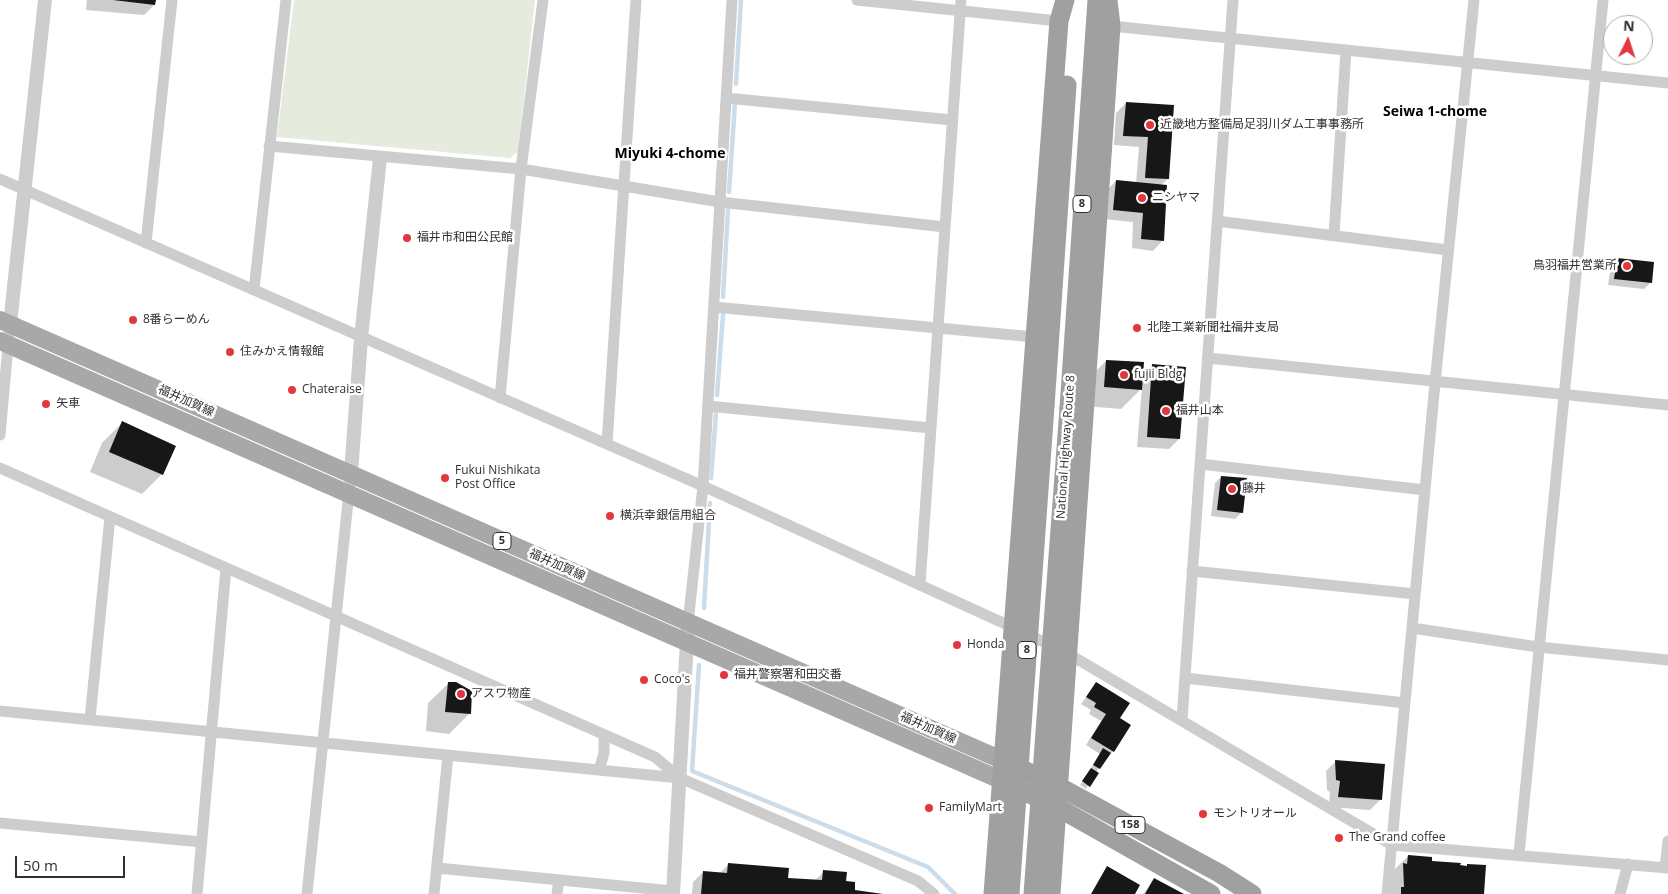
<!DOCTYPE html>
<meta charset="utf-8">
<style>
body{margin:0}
#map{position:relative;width:1668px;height:894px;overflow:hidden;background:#fff;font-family:"Open Sans",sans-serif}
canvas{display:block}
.north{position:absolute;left:1603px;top:15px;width:50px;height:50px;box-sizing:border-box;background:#fff;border:1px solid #acacac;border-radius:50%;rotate:4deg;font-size:14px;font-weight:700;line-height:20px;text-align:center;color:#303030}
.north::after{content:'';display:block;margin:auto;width:18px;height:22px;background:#e0383d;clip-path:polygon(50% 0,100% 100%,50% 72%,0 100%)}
.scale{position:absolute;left:15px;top:856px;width:110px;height:22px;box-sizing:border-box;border:2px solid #303030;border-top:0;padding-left:6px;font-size:15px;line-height:18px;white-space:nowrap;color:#303030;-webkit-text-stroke:4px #fff;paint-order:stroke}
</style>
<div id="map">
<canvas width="1668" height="894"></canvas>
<div class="north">N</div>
<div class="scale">50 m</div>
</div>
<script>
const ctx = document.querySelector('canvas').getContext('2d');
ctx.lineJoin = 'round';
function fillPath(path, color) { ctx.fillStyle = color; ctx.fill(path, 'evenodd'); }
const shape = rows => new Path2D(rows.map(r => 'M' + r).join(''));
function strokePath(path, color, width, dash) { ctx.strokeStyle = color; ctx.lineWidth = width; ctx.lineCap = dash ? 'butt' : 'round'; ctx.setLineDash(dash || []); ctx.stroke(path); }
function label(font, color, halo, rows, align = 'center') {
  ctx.font = font + ' "Open Sans","Noto Sans JP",sans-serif'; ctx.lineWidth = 5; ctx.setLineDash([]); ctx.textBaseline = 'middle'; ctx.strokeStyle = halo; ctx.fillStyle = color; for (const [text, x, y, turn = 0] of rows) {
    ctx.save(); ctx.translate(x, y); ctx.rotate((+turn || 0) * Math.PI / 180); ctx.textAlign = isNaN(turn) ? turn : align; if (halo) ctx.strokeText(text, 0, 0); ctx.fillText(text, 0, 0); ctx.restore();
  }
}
fillPath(shape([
 [294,0,535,0,518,152,510,158,277,137]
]), '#e5ecde');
fillPath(shape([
 [87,0,155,0,154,5,144,15,86,10],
 [1126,103,1173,106,1168,179,1161,185,1163,240,1153,251,1132,248,1133,222,1103,219,1106,191,1116,181,1136,183,1139,147,1114,145,1116,113],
 [1617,259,1651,282,1644,289,1608,285,1611,266],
 [1106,361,1142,377,1153,366,1179,439,1169,449,1137,447,1142,388,1121,409,1085,406,1086,381],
 [122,423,162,474,142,494,90,472,102,443],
 [1221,477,1242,512,1235,519,1211,516,1215,483],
 [449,683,471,692,469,714,449,734,426,731,428,703],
 [1096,684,1119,719,1113,751,1096,772,1086,789,1080,785,1100,754,1086,745,1101,721,1089,714,1091,710,1081,704],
 [1336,761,1380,800,1370,810,1329,807,1330,792,1327,790,1326,771],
 [1408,856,1459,867,1465,867,1468,865,1482,894,1390,894,1394,870],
 [729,864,787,879,814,881,824,872,845,882,853,891,884,894,692,894,693,882,703,872,720,873],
 [1154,879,1181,894,1143,894]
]), '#0003');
strokePath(shape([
 [736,84,741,0],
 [729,192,735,103],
 [723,297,728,210],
 [717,395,723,315],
 [711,478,716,414],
 [704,608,710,503],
 [699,665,692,771,928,867,955,894]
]), '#cbddeb', 4.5);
fillPath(shape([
 [113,0,156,0,155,5],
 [1126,102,1174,105,1169,179,1145,178,1148,137,1123,136],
 [1116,180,1167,185,1164,241,1141,239,1143,213,1113,210],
 [1617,258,1654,262,1652,283,1614,279],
 [1106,360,1144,362,1142,390,1104,387],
 [1152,364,1186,367,1180,439,1147,437],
 [122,421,176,446,163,475,109,452],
 [1221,476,1247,478,1243,513,1217,510],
 [448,682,456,682,472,691,471,714,445,712],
 [1096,682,1130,703,1120,718,1131,725,1114,752,1091,738,1106,714,1094,707,1096,703,1086,697],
 [1103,748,1111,753,1100,769,1093,765],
 [1335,760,1385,764,1382,800,1338,797,1340,781,1336,780],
 [1091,768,1099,773,1090,787,1082,781],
 [1408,855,1432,857,1432,861,1461,863,1460,865,1467,866,1467,864,1486,865,1484,894,1401,894,1401,887,1404,887,1403,863,1407,864],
 [728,863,789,868,788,878,822,880,823,870,847,872,846,881,855,882,855,890,883,894,701,894,703,871,727,873],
 [1107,866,1140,885,1135,894,1091,894],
 [1154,878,1184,894,1145,894]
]), '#171717');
strokePath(shape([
 [857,0,1059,21],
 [1111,26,1668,83],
 [726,98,952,120],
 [269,146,521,169,720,202,945,227],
 [0,179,703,486,1012,627,1067,653,1392,845,1668,868],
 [1217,221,1448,250],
 [1334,235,1346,50],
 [146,243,172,0],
 [254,290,286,0],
 [714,307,1034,337],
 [1208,358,1668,405],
 [500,398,521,169,543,0],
 [708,406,931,428],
 [0,435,10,324],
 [607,444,636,0],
 [1200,464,1425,490],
 [0,468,655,757,680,778,918,881,934,894],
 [1192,571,1415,594],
 [920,584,961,0],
 [688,623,703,486,732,0],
 [1412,628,1538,647,1668,660],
 [1185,678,1405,703],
 [0,711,680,778],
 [90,719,110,517],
 [1182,719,1233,0],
 [599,770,604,753,604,735],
 [0,823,202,842],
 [1519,854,1603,0],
 [437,868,673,891],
 [1665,868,1668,841],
 [197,894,226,568],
 [307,894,351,473],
 [434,894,448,755],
 [557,894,559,880],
 [1387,894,1435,383,1474,0],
 [1620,894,1628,864]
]), '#cdcdcd', 11);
strokePath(shape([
 [10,324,45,0],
 [351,473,361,338,380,158],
 [673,894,688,623]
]), '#cdcdcd', 14);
strokePath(shape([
 [0,320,1004,761],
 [0,341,1003,781]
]), '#a8a8a8', 18);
strokePath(shape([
 [1045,406,1067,85],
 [1069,408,1097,0],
 [1006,762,1058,786,1219,873,1252,894],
 [1004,782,1057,807,1211,894],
 [993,894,1059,21,1065,0],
 [1051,894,1111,26,1108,0]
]), '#a0a0a0', 19);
strokePath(shape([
 [1010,894,1045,406],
 [1033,894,1069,408]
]), '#a0a0a0', 19);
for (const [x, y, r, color] of [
 [1150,125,5,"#e0383d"],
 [1142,198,5,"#e0383d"],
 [407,238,5,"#e0383d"],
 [1627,266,5,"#e0383d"],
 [133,320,5,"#e0383d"],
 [1137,328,5,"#e0383d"],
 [230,352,5,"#e0383d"],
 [1124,375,5,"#e0383d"],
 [292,390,5,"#e0383d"],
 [46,404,5,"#e0383d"],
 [1166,411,5,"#e0383d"],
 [445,478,5,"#e0383d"],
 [1232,489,5,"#e0383d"],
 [610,516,5,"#e0383d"],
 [957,645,5,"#e0383d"],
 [724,675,5,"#e0383d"],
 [644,680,5,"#e0383d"],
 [461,694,5,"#e0383d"],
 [929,808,5,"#e0383d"],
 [1203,814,5,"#e0383d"],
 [1339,838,5,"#e0383d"]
]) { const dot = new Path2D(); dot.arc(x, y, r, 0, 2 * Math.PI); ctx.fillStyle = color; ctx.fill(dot); strokePath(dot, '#fff', 2); }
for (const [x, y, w] of [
 [1082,204,18],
 [502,541,18],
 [1027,650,18],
 [1130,825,30]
]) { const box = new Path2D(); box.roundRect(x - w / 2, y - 8.5, w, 17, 4); ctx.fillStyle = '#fff'; ctx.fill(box); strokePath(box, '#303030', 1); }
label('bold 11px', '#303030', null, [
 ["8",1082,204],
 ["5",502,541],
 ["8",1027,650],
 ["158",1130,825]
]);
label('12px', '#303030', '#fff', [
 ["近畿地方整備局足羽川ダム工事事務所",1160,125],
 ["ニシヤマ",1152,198],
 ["福井市和田公民館",417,238],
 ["鳥羽福井営業所",1617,266,"right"],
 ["8番らーめん",143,320],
 ["北陸工業新聞社福井支局",1147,328],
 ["住みかえ情報館",240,352],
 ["fujii Bldg",1134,375],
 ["Chateraise",302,390],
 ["矢車",56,404],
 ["福井山本",1176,411],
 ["Fukui Nishikata",455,471],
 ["Post Office",455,485],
 ["藤井",1242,489],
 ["横浜幸銀信用組合",620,516],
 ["Honda",967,645],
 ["福井警察署和田交番",734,675],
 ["Coco's",654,680],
 ["アスワ物産",471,694],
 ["FamilyMart",939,808],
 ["モントリオール",1213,814],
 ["The Grand coffee",1349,838]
], 'left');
label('12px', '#303030', '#fff', [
 ["福井加賀線",186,401,24],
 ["National Highway Route 8",1066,447,-86],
 ["福井加賀線",557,565,24],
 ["福井加賀線",928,728,24]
]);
label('bold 14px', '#000', '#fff', [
 ["Seiwa 1-chome",1435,112],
 ["Miyuki 4-chome",670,154]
]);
</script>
